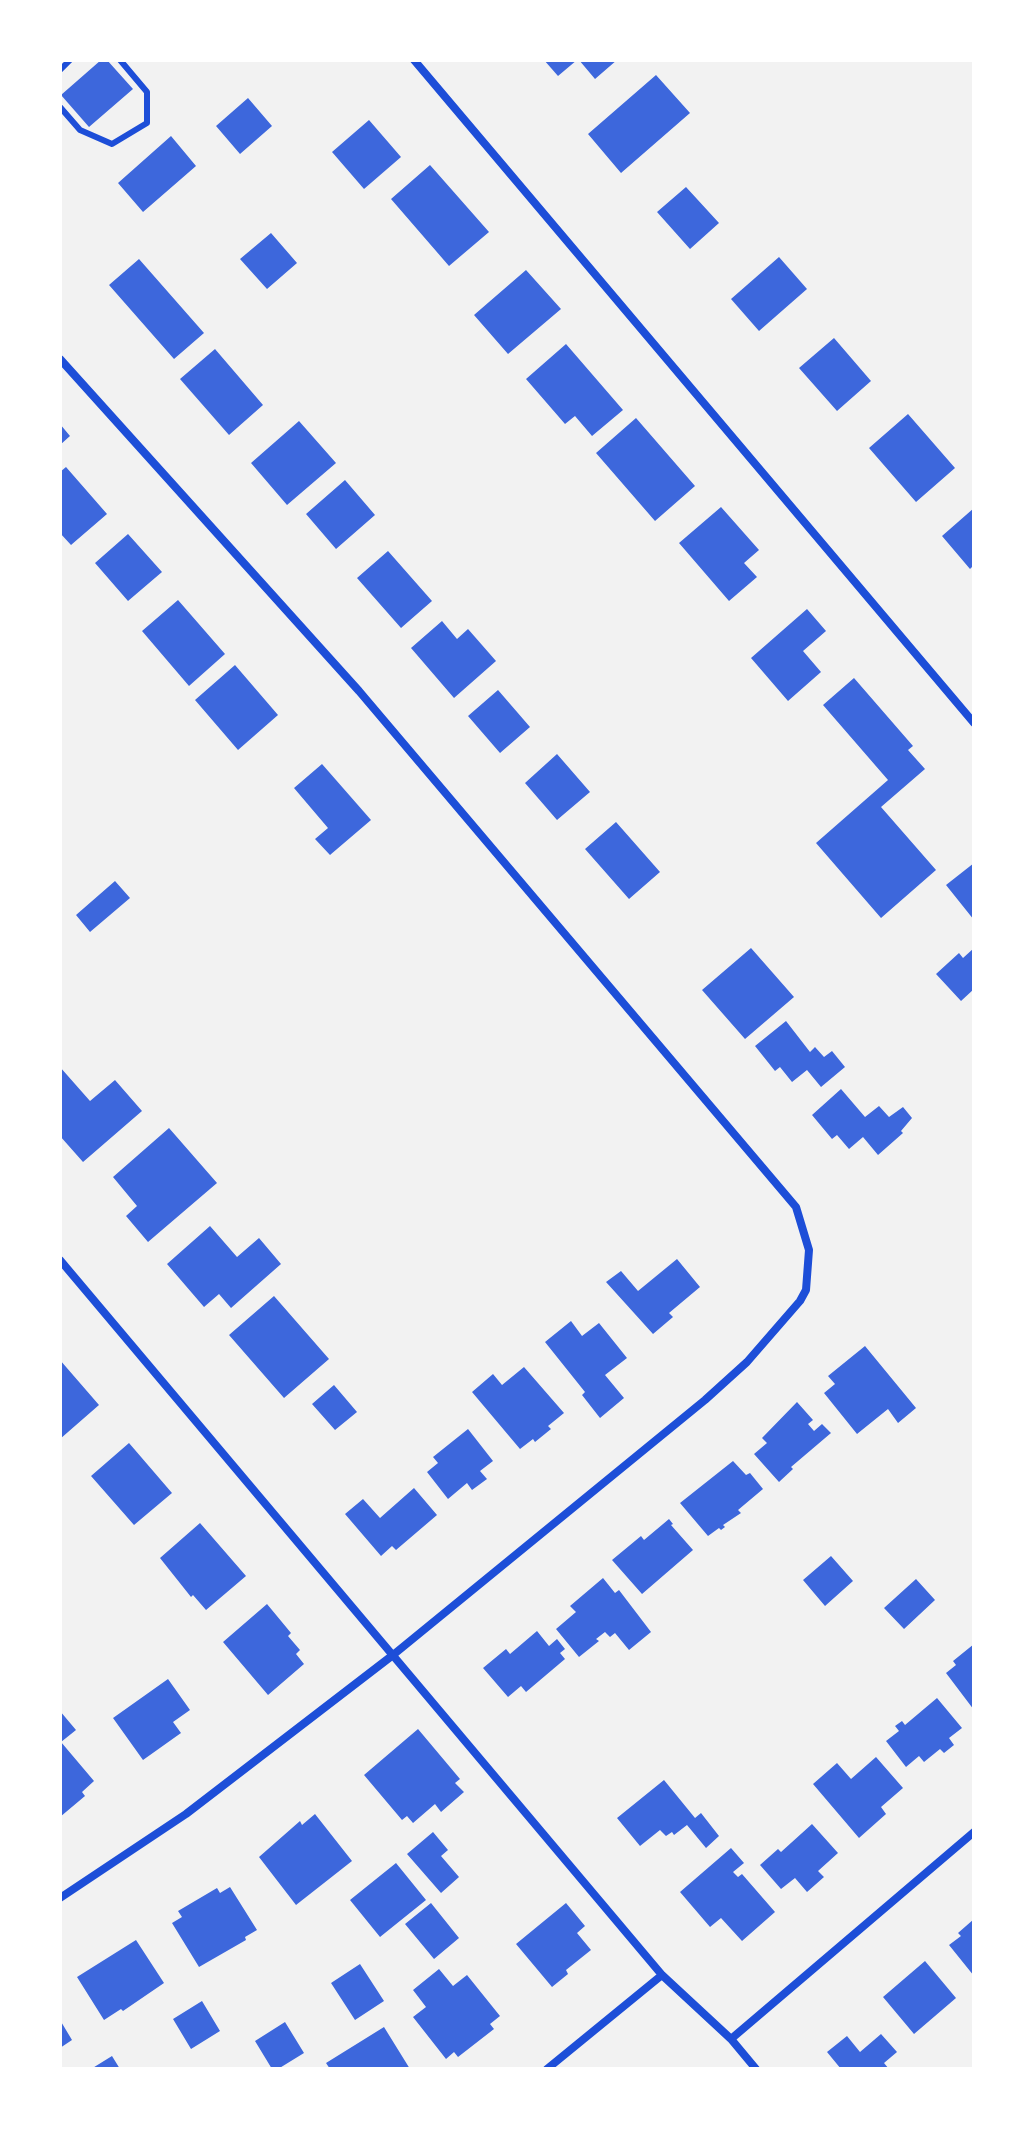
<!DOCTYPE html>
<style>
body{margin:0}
#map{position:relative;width:1034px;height:2129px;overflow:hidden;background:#f2f2f2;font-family:"Alegreya Sans",sans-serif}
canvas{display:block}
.frame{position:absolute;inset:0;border:62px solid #fff;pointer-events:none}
</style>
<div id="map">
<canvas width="1034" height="2129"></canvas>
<div class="frame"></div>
</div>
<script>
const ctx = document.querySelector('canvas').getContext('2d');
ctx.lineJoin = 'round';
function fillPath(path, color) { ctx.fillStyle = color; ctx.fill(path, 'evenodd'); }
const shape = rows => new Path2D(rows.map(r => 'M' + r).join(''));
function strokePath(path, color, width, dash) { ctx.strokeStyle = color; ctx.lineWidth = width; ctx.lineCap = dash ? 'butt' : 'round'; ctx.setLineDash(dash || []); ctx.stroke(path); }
fillPath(shape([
 [101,60,107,60,133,89,89,127,61,95],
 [544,60,577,60,558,76],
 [579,60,617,60,595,79],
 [656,75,690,113,621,173,588,134],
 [248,98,272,126,240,154,216,126],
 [369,120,401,157,364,189,332,152],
 [171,136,196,166,143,212,118,183],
 [430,165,489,232,449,266,391,199],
 [686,187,719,223,690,249,657,212],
 [271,233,297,263,267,289,240,259],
 [779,257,807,289,759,331,731,299],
 [139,259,204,333,174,359,109,285],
 [526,270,561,309,508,354,474,315],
 [834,338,871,381,837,411,799,368],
 [566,344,623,410,592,436,575,416,565,424,526,379],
 [215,349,263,405,229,435,180,379],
 [908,414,955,468,916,502,869,448],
 [636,418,695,486,655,521,596,453],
 [299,421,336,463,287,505,251,463],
 [60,424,70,436,60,445],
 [66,467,107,514,71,545,60,533,60,472],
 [345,480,375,515,336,549,306,514],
 [721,507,759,550,744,563,757,577,729,601,679,543],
 [974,508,974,565,970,569,942,536],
 [128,534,162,572,128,601,95,563],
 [388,551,432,601,401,628,357,578],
 [178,600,225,654,189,686,142,631],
 [807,609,826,631,803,651,821,672,788,701,751,658],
 [442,621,457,639,468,629,496,661,454,698,411,648],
 [235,665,278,715,238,750,195,700],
 [854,678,913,746,908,750,925,769,881,807,936,870,881,918,816,843,888,780,823,705],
 [498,690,530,727,500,753,468,716],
 [557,754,590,792,557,820,525,783],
 [322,764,371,820,330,855,315,839,328,828,294,788],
 [616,822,660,872,629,899,585,849],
 [974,863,974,920,946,885],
 [115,881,130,898,90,932,76,915],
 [751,948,794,997,745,1039,702,990],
 [974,948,974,989,961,1001,936,974,959,953,963,958],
 [786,1021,810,1052,815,1047,824,1057,832,1051,845,1067,821,1087,807,1070,792,1082,780,1067,775,1071,755,1046],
 [60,1067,90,1101,115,1080,142,1111,83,1162,60,1136],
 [841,1089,865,1117,879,1106,889,1117,903,1107,912,1118,901,1131,903,1133,878,1155,863,1137,849,1149,837,1135,832,1139,812,1115],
 [169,1128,217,1183,148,1242,126,1216,137,1206,113,1177],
 [210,1226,237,1257,259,1238,281,1264,231,1308,219,1294,204,1307,167,1264],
 [677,1259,700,1287,669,1313,673,1317,653,1334,606,1282,621,1271,638,1291],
 [274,1296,329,1359,284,1398,229,1335],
 [571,1321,582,1336,599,1323,627,1358,605,1375,624,1398,600,1418,582,1395,585,1392,545,1342],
 [865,1346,916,1408,898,1423,888,1409,857,1434,824,1393,835,1384,828,1376],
 [60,1360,99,1405,60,1439],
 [524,1367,564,1413,548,1426,551,1429,535,1442,533,1439,520,1449,472,1392,493,1374,502,1385],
 [334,1385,357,1412,335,1430,312,1404],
 [797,1402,813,1420,808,1424,814,1431,822,1424,831,1433,791,1467,793,1469,779,1482,754,1454,767,1443,762,1438],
 [468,1429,493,1461,480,1471,487,1479,472,1490,467,1483,448,1499,427,1472,438,1463,433,1457],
 [129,1443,172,1493,134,1525,91,1476],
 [733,1461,746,1475,750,1473,763,1489,738,1510,741,1513,723,1525,725,1527,721,1530,719,1528,708,1536,680,1503],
 [414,1488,437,1515,396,1550,392,1546,381,1556,345,1514,363,1499,380,1518],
 [669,1519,673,1524,671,1525,693,1550,642,1594,612,1560,641,1536,644,1540],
 [200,1523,246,1576,206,1610,193,1595,191,1597,160,1558],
 [831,1556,853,1581,825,1606,803,1580],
 [603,1578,615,1593,619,1590,651,1632,629,1650,615,1633,610,1637,605,1632,596,1639,599,1641,579,1657,556,1629,576,1612,570,1606],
 [916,1579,935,1600,904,1629,884,1608],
 [267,1604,291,1633,288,1636,300,1650,296,1654,304,1664,268,1695,223,1642],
 [537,1631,549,1646,557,1639,565,1649,560,1653,565,1659,526,1692,521,1686,508,1697,483,1668,506,1649,510,1654],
 [974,1644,974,1710,946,1673,956,1665,953,1661],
 [168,1679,190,1710,173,1722,181,1733,143,1760,113,1718],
 [937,1698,962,1728,949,1738,954,1745,944,1753,940,1749,924,1762,919,1756,906,1767,886,1741,899,1731,895,1726,902,1721,905,1725],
 [60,1711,76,1730,61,1742,94,1781,82,1792,85,1796,60,1817],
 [418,1729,460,1779,455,1783,464,1792,441,1812,435,1804,413,1823,407,1816,402,1820,364,1775],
 [876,1757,903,1788,881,1807,886,1814,859,1838,813,1784,837,1763,851,1779],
 [664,1780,695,1818,701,1813,719,1836,706,1848,687,1825,674,1835,672,1832,666,1836,660,1830,640,1846,617,1818],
 [315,1814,352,1861,296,1905,259,1857,300,1821,302,1825],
 [812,1824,838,1853,818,1871,824,1877,807,1892,795,1878,781,1889,760,1865,778,1849,781,1852],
 [433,1832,448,1850,441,1856,459,1877,441,1893,407,1854],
 [731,1848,744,1863,733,1872,738,1877,742,1874,775,1912,742,1941,721,1918,710,1927,680,1892],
 [396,1863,426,1900,380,1937,350,1900],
 [230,1887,257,1930,245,1937,246,1940,199,1967,172,1923,182,1917,178,1911,217,1888,220,1893],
 [431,1903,459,1938,434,1959,405,1924],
 [566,1903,585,1926,577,1933,591,1950,566,1970,568,1974,552,1987,516,1944],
 [974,1919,974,1976,949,1945,961,1936,958,1933],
 [136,1940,164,1983,123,2011,121,2009,104,2020,77,1977],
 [925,1961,956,1998,914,2034,883,1997],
 [360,1964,384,2001,355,2020,331,1983],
 [439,1969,453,1986,467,1975,500,2016,490,2024,494,2029,458,2057,454,2052,446,2059,413,2017,426,2007,413,1990],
 [202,2001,220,2031,191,2049,173,2019],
 [60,2020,72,2040,60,2048],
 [285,2022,304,2053,278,2069,272,2069,255,2041],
 [384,2027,410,2069,330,2069,326,2063],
 [881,2034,897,2052,884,2063,889,2069,841,2069,827,2052,847,2036,860,2052],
 [112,2056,120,2069,91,2069]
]), '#3d67dc');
strokePath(shape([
 [60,70,70,60],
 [60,107,80,130,112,144,147,123,147,92,120,60]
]), '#1d4ed8', 6);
strokePath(shape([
 [414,60,974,723],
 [60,359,359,691,796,1207,809,1250,806,1290,800,1301,747,1362,705,1400,393,1655,186,1814,60,1898],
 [60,1260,662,1975,731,2039,756,2069],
 [731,2039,974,1832],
 [547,2069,662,1975]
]), '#1d4ed8', 8);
</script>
